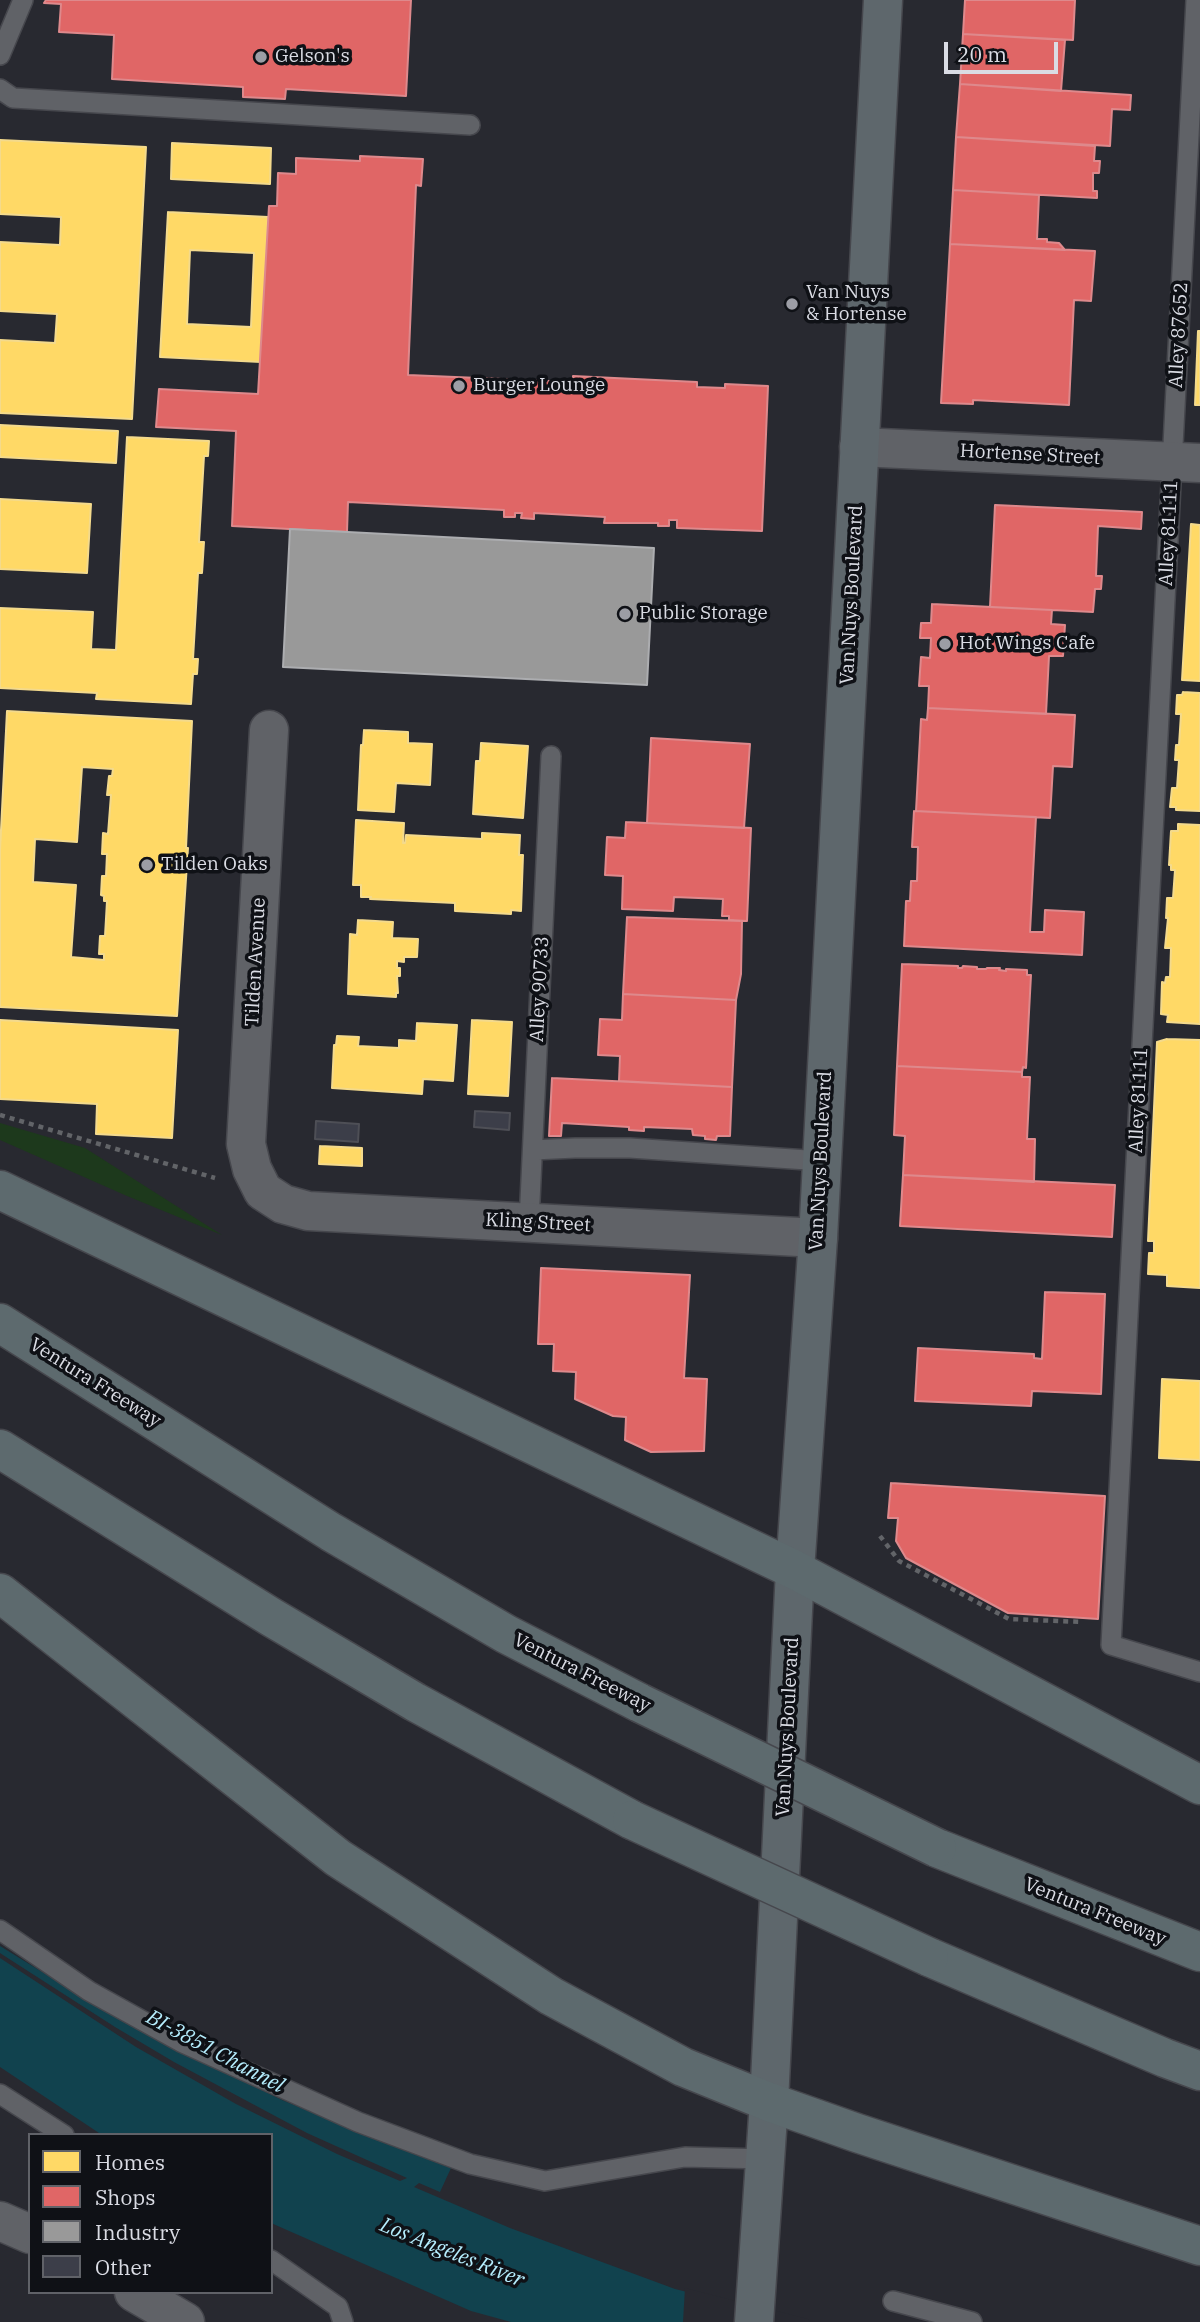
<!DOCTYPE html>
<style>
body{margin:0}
#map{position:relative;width:1200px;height:2322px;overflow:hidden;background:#282930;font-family:"IBM Plex Serif",serif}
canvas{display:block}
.legend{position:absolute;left:28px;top:2133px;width:245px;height:161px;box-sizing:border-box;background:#0f1116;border:2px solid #606268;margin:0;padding:9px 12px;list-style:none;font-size:21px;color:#dadce4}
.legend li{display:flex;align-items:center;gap:14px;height:35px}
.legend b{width:35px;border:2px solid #606268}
.scale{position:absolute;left:944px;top:42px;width:114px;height:32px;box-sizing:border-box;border:4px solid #dadce4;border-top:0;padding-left:9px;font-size:21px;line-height:24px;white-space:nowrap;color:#dadce4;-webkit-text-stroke:5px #0f1116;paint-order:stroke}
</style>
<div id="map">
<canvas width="1200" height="2322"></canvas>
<ul class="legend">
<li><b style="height:19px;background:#ffd966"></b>Homes</li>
<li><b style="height:19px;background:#e06666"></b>Shops</li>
<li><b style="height:19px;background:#999"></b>Industry</li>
<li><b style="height:19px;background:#3c3e49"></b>Other</li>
</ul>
<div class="scale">20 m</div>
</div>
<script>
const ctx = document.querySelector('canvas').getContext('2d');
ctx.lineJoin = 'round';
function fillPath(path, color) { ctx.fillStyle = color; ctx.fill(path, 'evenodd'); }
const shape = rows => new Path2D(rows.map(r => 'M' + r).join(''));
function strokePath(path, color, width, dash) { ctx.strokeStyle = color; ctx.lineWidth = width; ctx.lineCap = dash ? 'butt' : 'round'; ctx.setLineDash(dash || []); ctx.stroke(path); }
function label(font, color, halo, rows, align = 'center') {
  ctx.font = font + ' "IBM Plex Serif",serif'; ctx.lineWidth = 7; ctx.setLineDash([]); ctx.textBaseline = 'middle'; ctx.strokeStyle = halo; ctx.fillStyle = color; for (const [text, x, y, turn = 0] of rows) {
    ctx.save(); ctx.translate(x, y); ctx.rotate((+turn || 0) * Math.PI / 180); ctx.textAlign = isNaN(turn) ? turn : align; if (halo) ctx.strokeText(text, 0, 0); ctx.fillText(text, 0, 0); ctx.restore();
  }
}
fillPath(shape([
 [0,1123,85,1148,222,1235,127,1196,0,1140]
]), '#1d391c');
fillPath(shape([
 [0,1946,99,2007,186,2053,282,2100,382,2142,451,2168,440,2192,419,2183,414,2187,510,2228,675,2289,807,2322,511,2322,471,2311,271,2223,271,2135,102,2135,0,2067,0,1958,136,2047,236,2104,337,2154,400,2181,407,2178,307,2133,174,2062,115,2027,3,1955,0,1953]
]), '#11424e');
fillPath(shape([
 [685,2288,808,2319,810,2322,683,2322]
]), '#282930');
const homes = shape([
 [0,140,146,147,132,419,0,413,0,340,55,343,57,314,0,311,0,242,60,245,61,217,0,214,0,140],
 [172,143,271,148,270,184,171,179,172,143],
 [168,212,268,217,261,362,160,357,168,212],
 [190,250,254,253,251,327,187,324,190,250],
 [1198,331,1200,331,1200,405,1195,405,1198,331],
 [0,425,118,431,116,463,0,457,0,425],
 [127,437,209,441,208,456,204,456,199,542,204,542,202,573,198,573,193,659,198,659,197,674,193,674,191,704,96,699,97,693,0,688,0,608,93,612,91,649,116,650,127,437],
 [0,499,91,504,87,573,0,569,0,499],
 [1191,524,1200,525,1200,681,1182,680,1191,524],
 [1183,692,1200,693,1200,811,1176,810,1176,807,1170,807,1172,788,1177,788,1179,760,1175,760,1176,745,1179,745,1181,714,1176,714,1177,695,1182,695,1183,692],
 [7,711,192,721,186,848,188,848,177,1016,0,1007,0,850,7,711],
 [82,767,113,769,112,776,109,776,107,795,111,795,108,834,103,833,102,854,107,854,106,876,102,876,101,895,104,896,104,901,107,901,105,936,100,936,99,954,104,954,104,960,71,957,76,885,33,882,35,839,77,842,82,767],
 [364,730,408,732,408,743,432,744,430,785,396,783,394,812,358,810,361,745,363,745,364,730],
 [481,743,528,746,523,818,473,814,476,761,480,761,481,743],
 [356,820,404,823,403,843,405,843,406,835,482,839,482,833,520,835,519,855,523,855,521,911,511,910,511,914,455,911,455,903,370,899,371,897,361,897,361,885,353,885,356,820],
 [1178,824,1200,825,1200,1024,1167,1022,1168,1015,1161,1014,1162,982,1165,983,1166,977,1170,977,1171,948,1165,948,1168,918,1166,918,1167,898,1173,898,1175,870,1171,870,1171,865,1169,865,1171,831,1178,831,1178,824],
 [358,920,393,922,392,938,418,939,417,957,404,957,404,962,397,961,397,968,400,968,400,976,397,976,398,993,396,993,396,997,348,994,350,934,357,935,358,920],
 [0,1020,178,1030,172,1138,96,1134,97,1104,0,1099,0,1020],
 [472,1020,512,1022,508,1096,468,1094,472,1020],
 [417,1023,457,1025,453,1081,423,1079,422,1094,332,1088,334,1045,336,1045,337,1036,359,1037,358,1046,399,1048,399,1040,416,1041,417,1023],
 [1167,1039,1200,1040,1200,1288,1167,1286,1167,1275,1148,1274,1149,1253,1154,1253,1154,1241,1148,1241,1157,1042,1167,1039],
 [320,1146,362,1148,362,1166,319,1164,320,1146],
 [1162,1379,1200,1381,1200,1460,1159,1458,1162,1379]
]);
fillPath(homes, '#ffd966');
strokePath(homes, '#f4da8c', 2);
const shops = shape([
 [46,0,411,0,406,96,286,89,285,99,243,97,243,87,112,79,114,35,59,32,61,4,44,3,46,0],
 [965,0,1075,0,1073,40,963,34,965,0],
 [963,34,1065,40,1061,91,960,84,963,34],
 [960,84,1131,95,1130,110,1112,109,1110,146,956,137,960,84],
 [956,137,1095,146,1094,161,1100,161,1099,173,1093,173,1093,191,1097,191,1097,198,953,190,956,137],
 [360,156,423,159,421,186,416,185,408,375,573,382,573,376,697,382,697,387,725,388,725,384,768,386,762,531,677,528,677,520,669,520,669,526,658,526,658,523,604,523,605,517,534,513,534,519,521,518,522,513,515,513,515,517,504,517,504,510,348,502,347,532,232,526,236,431,156,427,159,389,258,394,269,206,277,206,278,173,296,174,296,158,360,161,360,156],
 [953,190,1039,195,1037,239,1047,239,1047,242,1059,243,1065,250,950,244,953,190],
 [950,244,1095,251,1091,301,1074,300,1069,405,973,400,973,404,941,403,950,244],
 [995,505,1142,512,1141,529,1098,526,1096,576,1102,576,1101,589,1095,589,1093,612,990,607,995,505],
 [932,604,1052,610,1051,624,1065,625,1063,656,1049,656,1046,714,928,708,929,686,919,686,921,657,930,658,931,638,920,638,921,623,931,623,932,604],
 [928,708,1075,715,1072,767,1053,766,1050,818,916,811,921,719,927,720,928,708],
 [651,738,750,744,744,828,647,823,651,738],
 [914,811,1036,817,1030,932,1044,932,1045,910,1084,912,1082,955,904,946,906,901,910,901,911,881,917,881,918,847,912,847,914,811],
 [626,822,751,828,747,921,729,920,729,916,722,916,723,899,674,897,673,911,622,909,623,876,605,875,607,837,625,838,626,822],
 [627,917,742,921,741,974,736,1000,623,994,627,917],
 [902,964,958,966,958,968,962,968,963,966,977,967,977,969,986,969,987,968,1000,968,999,970,1006,971,1006,969,1027,970,1027,975,1031,975,1026,1068,1023,1067,1022,1072,897,1066,902,964],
 [623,994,736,1000,732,1087,619,1081,620,1056,598,1055,600,1019,622,1020,623,994],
 [897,1066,1022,1072,1022,1077,1030,1077,1027,1139,1035,1139,1034,1182,903,1175,905,1136,894,1135,897,1066],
 [552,1078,732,1087,730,1136,717,1136,716,1140,705,1139,705,1136,693,1135,692,1129,644,1127,644,1131,629,1130,629,1127,562,1123,561,1136,549,1136,552,1078],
 [903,1175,1115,1185,1112,1237,900,1226,903,1175],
 [541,1268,690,1275,684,1378,707,1379,704,1451,651,1452,625,1440,626,1417,613,1416,575,1399,576,1372,553,1371,554,1344,538,1344,541,1268],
 [1045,1292,1105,1294,1101,1394,1032,1391,1031,1406,915,1401,918,1348,1034,1354,1034,1358,1042,1359,1045,1292],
 [891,1483,1105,1496,1098,1619,1008,1613,906,1558,896,1541,898,1518,888,1518,891,1483]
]);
fillPath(shops, '#e06666');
strokePath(shops, '#de898c', 2);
const industry = shape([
 [290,529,654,548,647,685,283,667,290,529]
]);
fillPath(industry, '#999');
strokePath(industry, '#acadb0', 2);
const building = shape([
 [475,1111,510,1113,509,1130,474,1127,475,1111],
 [316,1121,359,1124,358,1142,315,1139,316,1121]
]);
fillPath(building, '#3c3e49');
strokePath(building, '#4e4f56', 2);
const service = shape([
 [1196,0,1111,1645,1200,1672],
 [0,55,23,0],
 [0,89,13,98,470,125],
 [533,1150,575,1148,630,1148,822,1161],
 [529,1222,551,756],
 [0,1930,89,1991,181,2042,358,2122,470,2164,545,2181,685,2157,765,2159],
 [0,2094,64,2135],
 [271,2260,338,2307,343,2322],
 [893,2301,972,2322]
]);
const minor = shape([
 [859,447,1200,463],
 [269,730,246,1144,252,1169,263,1191,283,1204,308,1211,818,1238]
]);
const secondary = shape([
 [0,2221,30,2234],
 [134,2292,185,2322]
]);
const primary = shape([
 [754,2322,769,2102,795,1570,818,1238,883,0]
]);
const motorway = shape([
 [0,1190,795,1570,1200,1785],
 [0,1323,331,1532,506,1634,640,1703],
 [0,1449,271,1617,415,1702,632,1820],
 [0,1593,338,1858,551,1996,683,2067,769,2102,857,2133,1200,2246],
 [937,1848,1200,1952],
 [929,1957,1165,2058,1200,2071]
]);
strokePath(service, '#46474d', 22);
strokePath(minor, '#46474d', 41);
strokePath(secondary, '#46474d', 41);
strokePath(primary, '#46474d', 41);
strokePath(motorway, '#46474d', 41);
strokePath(shape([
 [0,1115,215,1178],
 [880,1536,899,1561,1009,1619,1083,1622]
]), '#626468', 4.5, [5, 5]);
strokePath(service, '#606267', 19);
strokePath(minor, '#606267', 38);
strokePath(secondary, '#606267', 38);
strokePath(primary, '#5e676c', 38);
strokePath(motorway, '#5d6a6e', 38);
const motorwayBridge = shape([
 [640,1703,937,1848],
 [632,1820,929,1957]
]);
strokePath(motorwayBridge, '#46474d', 41, []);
strokePath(motorwayBridge, '#5d6a6e', 38);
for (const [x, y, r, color] of [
 [261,57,7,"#9c9da5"],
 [792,304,7,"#9c9da5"],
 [459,386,7,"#9c9da5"],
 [625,614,7,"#9c9da5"],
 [945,644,7,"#9c9da5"],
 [147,865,7,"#9c9da5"]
]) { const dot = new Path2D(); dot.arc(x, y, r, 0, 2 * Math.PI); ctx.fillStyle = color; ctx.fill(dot); strokePath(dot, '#0f1116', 2.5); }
label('19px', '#dadce4', '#0f1116', [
 ["Gelson's",275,57],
 ["Van Nuys",806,293],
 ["& Hortense",806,315],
 ["Burger Lounge",473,386],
 ["Public Storage",639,614],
 ["Hot Wings Cafe",959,644],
 ["Tilden Oaks",161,865]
], 'left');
label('19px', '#dadce4', '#0f1116', [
 ["Alley 87652",1179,335,-87],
 ["Hortense Street",1030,455,3],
 ["Alley 81111",1169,533,-87],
 ["Van Nuys Boulevard",852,595,-87],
 ["Tilden Avenue",256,962,-87],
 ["Alley 90733",540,989,-87],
 ["Alley 81111",1139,1100,-87],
 ["Van Nuys Boulevard",821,1161,-87],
 ["Kling Street",538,1223,3],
 ["Ventura Freeway",95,1383,32],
 ["Ventura Freeway",582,1673,27],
 ["Van Nuys Boulevard",788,1727,-87],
 ["Ventura Freeway",1095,1912,22]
]);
label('italic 21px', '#b5edfd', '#0f1116', [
 ["BI-3851 Channel",215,2052,28],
 ["Los Angeles River",452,2253,22]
]);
</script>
